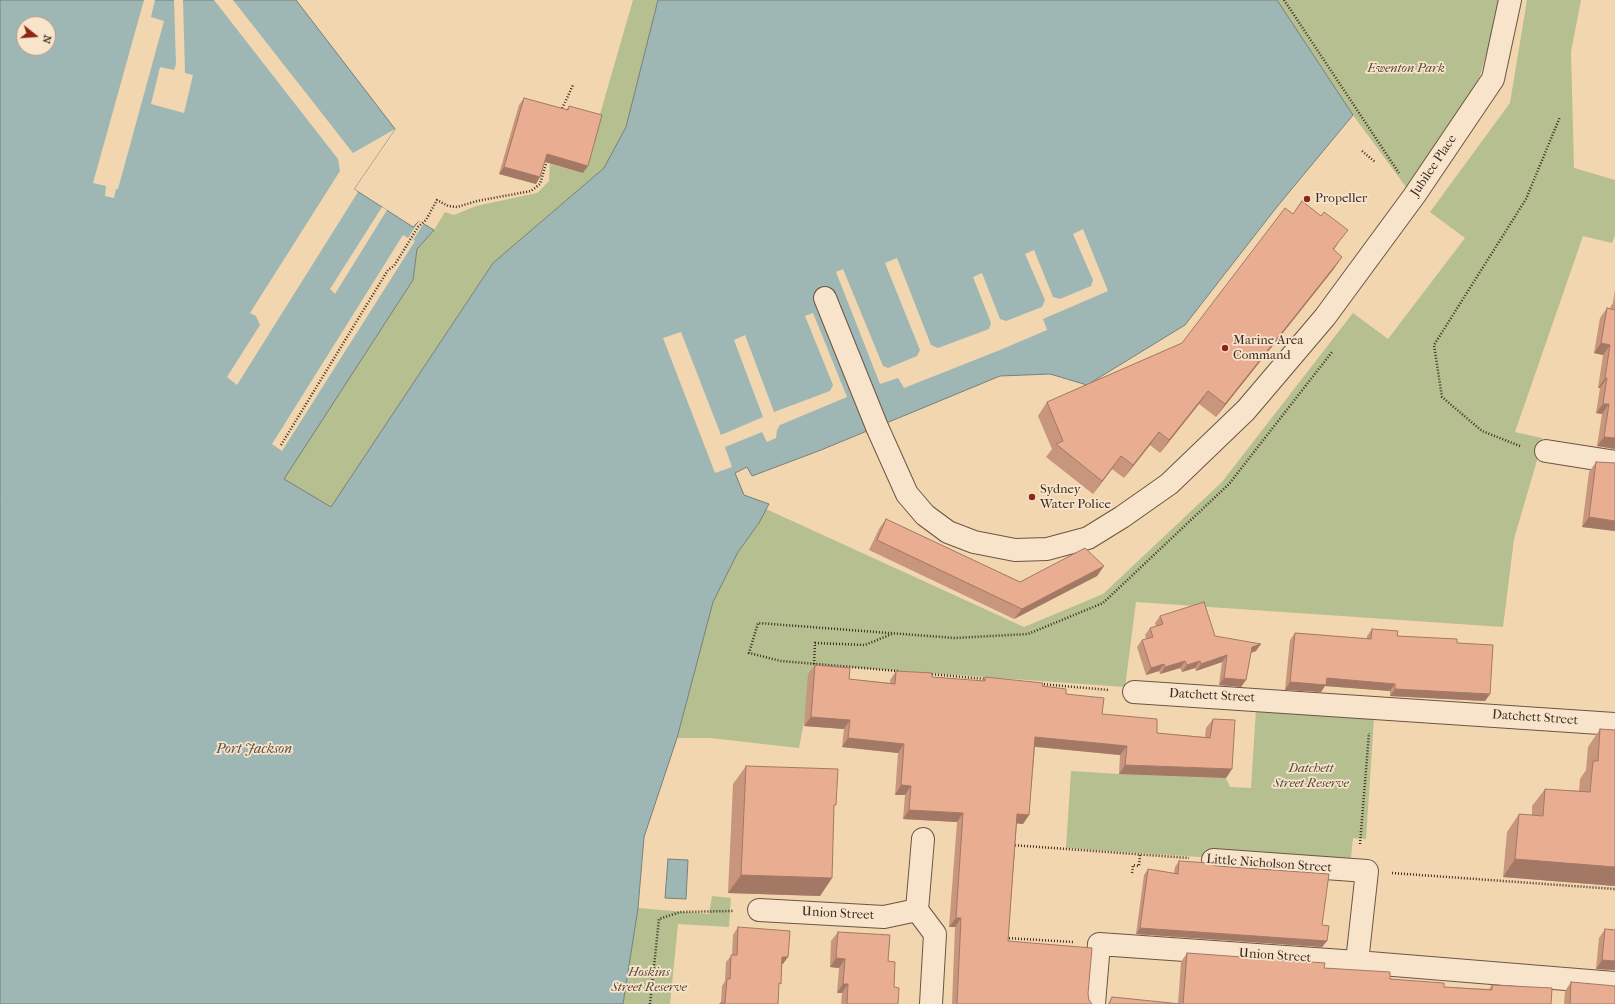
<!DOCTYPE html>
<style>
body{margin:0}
#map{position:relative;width:1615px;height:1004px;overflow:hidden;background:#f2d6af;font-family:"IM FELL French Canon",serif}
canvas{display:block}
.north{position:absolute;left:16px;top:16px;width:40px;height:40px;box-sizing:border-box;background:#f7e4cb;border:1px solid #ad9a87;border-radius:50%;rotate:107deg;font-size:11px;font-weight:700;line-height:16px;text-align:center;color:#3e2a22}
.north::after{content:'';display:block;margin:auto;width:14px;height:18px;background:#8f2418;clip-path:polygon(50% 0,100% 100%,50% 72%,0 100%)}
</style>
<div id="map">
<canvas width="1615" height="1004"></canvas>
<div class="north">N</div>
</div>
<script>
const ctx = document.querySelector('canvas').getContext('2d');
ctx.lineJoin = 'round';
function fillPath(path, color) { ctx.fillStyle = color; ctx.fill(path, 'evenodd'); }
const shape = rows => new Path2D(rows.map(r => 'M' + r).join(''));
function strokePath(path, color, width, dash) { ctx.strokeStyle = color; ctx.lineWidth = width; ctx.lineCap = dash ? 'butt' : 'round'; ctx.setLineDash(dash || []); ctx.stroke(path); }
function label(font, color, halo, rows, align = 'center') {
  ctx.font = font + ' "IM FELL French Canon",serif'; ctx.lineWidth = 3.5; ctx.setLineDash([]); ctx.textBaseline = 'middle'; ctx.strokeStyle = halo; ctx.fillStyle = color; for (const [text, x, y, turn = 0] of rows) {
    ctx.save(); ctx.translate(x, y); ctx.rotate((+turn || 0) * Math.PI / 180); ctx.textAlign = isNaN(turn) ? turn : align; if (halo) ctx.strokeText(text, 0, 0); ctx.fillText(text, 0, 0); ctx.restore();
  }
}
fillPath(shape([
 [633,0,658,0,626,127,604,168,493,263,331,508,283,479,413,280,417,249,434,230,445,212,454,215,476,206,537,193,549,181,550,164,583,173],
 [1277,0,1502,0,1480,76,1457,121,1406,187,1353,115],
 [1527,0,1581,0,1571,52,1574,168,1615,180,1615,236,1612,243,1583,236,1515,432,1542,438,1538,457,1514,539,1503,627,1136,602,1125,687,815,665,799,748,710,738,677,738,713,602,738,552,759,523,766,509,1024,627,1103,594,1222,482,1353,313,1388,339,1465,238,1430,212,1510,103],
 [1256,710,1374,718,1366,839,1353,838,1350,867,1066,848,1071,771,1119,774,1226,778,1230,787,1251,788],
 [712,896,731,898,729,927,678,924,670,1004,623,1004,638,908,709,914]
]), '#b5bf8f');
const water = shape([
 [0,0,296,0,395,129,354,189,413,227,419,221,434,230,417,249,413,280,284,479,331,507,493,263,604,168,626,127,658,0,1277,0,1353,115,1276,208,1185,325,1087,385,1050,374,1000,376,821,450,752,476,747,467,735,473,744,495,769,504,759,523,738,552,713,602,677,738,644,837,638,908,623,1004,0,1004,0,0],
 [24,24,48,24,48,48,24,48,24,24],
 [668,859,688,860,686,899,665,898,668,859]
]);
fillPath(water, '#9eb7b4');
strokePath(water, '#787f7a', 1);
fillPath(shape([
 [144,0,155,0,151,17,164,21,118,189,116,189,114,198,105,196,106,186,93,183],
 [174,0,183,0,185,73,193,75,184,113,151,104,160,67,174,70,176,64],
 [214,0,233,0,353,153,395,129,354,189,358,192,237,385,227,377,260,325,256,316,250,313,340,171,338,159],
 [382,207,387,210,335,294,330,289],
 [419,221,424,223,413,240,415,241,282,451,272,444,403,235,408,238],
 [1083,229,1108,291,1043,319,1047,330,1000,350,904,388,898,378,880,384,836,272,843,269,883,366,888,368,917,356,920,350,885,263,897,258,931,345,938,348,989,329,991,323,973,277,982,273,1000,319,1006,321,1042,307,1045,300,1025,254,1034,250,1053,297,1060,299,1091,286,1093,280,1073,234],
 [813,313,847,397,780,425,777,430,776,438,767,442,762,432,725,447,732,467,715,473,663,338,681,332,721,435,763,417,734,340,745,335,774,412,830,391,833,385,805,316]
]), '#f2d6af');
const minor = shape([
 [825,298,877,427,907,494,925,515,948,532,974,542,1015,550,1047,549,1088,538,1122,517,1169,484,1246,410,1325,317,1414,196,1493,79,1510,0],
 [1546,451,1615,462],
 [1134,692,1615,724],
 [923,839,917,910,935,934,931,1004],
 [1213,860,1367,871,1357,962],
 [759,910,884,917,917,910],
 [1094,1004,1099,944,1357,962,1615,983]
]);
strokePath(minor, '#6b5545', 24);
strokePath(shape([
 [1284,0,1399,173],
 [561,111,573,85],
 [1362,151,1375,162],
 [281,445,388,270,394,266,418,227,426,220,437,200,448,206,457,207,477,201,531,191,540,184,547,160],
 [1520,446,1482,431,1442,397,1434,345,1526,199,1560,117],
 [814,664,815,643,865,645,892,634],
 [898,671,781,661,749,653,758,623,955,638,1028,634,1103,603,1229,484,1332,352],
 [929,674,986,679],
 [1041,684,1109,690],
 [1360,844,1369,733],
 [1012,845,1189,858],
 [1132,873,1133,865,1139,866,1140,855],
 [1392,873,1615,889],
 [1006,938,1073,942],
 [650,1004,659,919,680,912,733,911]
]), '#3e2a22', 2.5, [1, 2]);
strokePath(minor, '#f7e4cb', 22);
fillPath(shape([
 [524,98,566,110,569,106,583,173,545,162,536,184,499,174,519,105],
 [1293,214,1338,243,1334,250,1342,257,1333,270,1216,417,1199,404,1160,453,1150,445,1124,478,1112,469,1093,494,1046,457,1052,449,1038,416,1047,402,1182,343],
 [1615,289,1615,449,1597,446,1602,414,1596,413,1600,388,1598,388,1603,355,1594,353,1600,318,1607,308,1610,309,1611,306,1613,303],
 [1596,462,1615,463,1615,531,1582,527,1589,472],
 [886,519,1020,582,1104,566,1097,576,1014,619,869,550,879,529],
 [1160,616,1215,636,1256,651,1251,653,1246,680,1241,687,1219,685,1222,662,1196,671,1195,668,1182,672,1180,668,1160,674,1159,671,1146,675,1137,647,1142,640,1146,639,1145,635,1150,628,1156,626,1155,623],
 [1372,629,1397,636,1457,643,1490,694,1485,701,1390,696,1390,691,1325,686,1321,692,1285,690,1290,640,1295,633,1367,639,1367,636],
 [815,665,849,679,890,683,890,680,896,671,932,677,982,681,985,677,1042,686,1066,694,1102,714,1157,733,1205,737,1206,728,1213,719,1232,769,1226,778,1119,774,1120,755,1035,747,1029,815,1023,824,1017,823,1008,941,1088,994,1089,1000,1092,1004,952,1004,955,927,949,927,957,822,903,819,905,795,895,795,898,753,842,747,844,729,804,726,808,674],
 [1600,729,1615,730,1615,886,1503,877,1507,832,1519,814,1532,815,1532,806,1545,789,1579,791,1580,779,1586,770,1588,747],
 [746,766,834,807,832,878,820,896,728,893,733,784],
 [1179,861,1322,925,1327,941,1322,947,1136,934,1144,875,1148,869,1174,873,1175,867],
 [738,927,783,964,782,964,778,987,778,1004,719,1004,720,1003,721,1003,722,986,725,981,726,962,732,955,733,935],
 [1605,929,1615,930,1615,970,1596,969,1599,938],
 [838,932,888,961,894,987,898,1004,841,1004,842,993,837,993,839,968,830,967,831,941],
 [1187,953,1324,968,1444,987,1489,989,1492,985,1551,1004,1108,1004,1112,997,1178,1004,1181,962],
 [1571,982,1615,1004,1564,1004,1565,991]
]), '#c8957d');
fillPath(shape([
 [547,154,588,166,583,173,542,161],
 [504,167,540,177,536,184,499,174],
 [1342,257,1333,270,1216,417,1225,404],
 [1601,343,1610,345,1603,355,1594,353],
 [1605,378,1607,378,1600,388,1598,388],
 [1208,391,1199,404,1160,453,1169,440],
 [1603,404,1609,404,1602,414,1596,413],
 [1159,432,1150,445,1124,478,1133,465],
 [1604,437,1615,438,1615,449,1597,446],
 [1121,456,1112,469,1093,494,1102,481],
 [1589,517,1615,521,1615,531,1582,527],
 [1104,566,1097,576,1014,619,1022,609],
 [1261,644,1256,651,1247,654,1252,647],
 [1227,655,1222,662,1196,671,1201,664],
 [1185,661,1180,668,1160,674,1165,667],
 [1200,661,1195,668,1182,672,1187,665],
 [1164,664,1159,671,1146,675,1151,668],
 [1224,678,1246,680,1241,687,1219,685],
 [1327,678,1395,684,1390,691,1325,686,1321,692,1285,690,1290,682],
 [1395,689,1490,694,1485,701,1390,696],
 [811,717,850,720,844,729,804,726],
 [1035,737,1127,746,1120,755,1029,746],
 [848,738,904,744,898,753,842,747],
 [1125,765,1232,769,1226,778,1119,774],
 [901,785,911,786,905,795,895,795],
 [909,810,963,813,957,822,903,819],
 [1017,814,1029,815,1023,824,1011,823],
 [1515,859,1615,867,1615,886,1503,877],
 [741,875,832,878,820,896,728,893],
 [956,918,961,918,955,927,949,927],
 [1140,928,1327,941,1322,947,1136,934],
 [782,957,788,957,783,964,777,964],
 [836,958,845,959,839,968,830,967],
 [1602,960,1615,961,1615,970,1596,969],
 [843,984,848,984,842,993,837,993]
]), '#a37966');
const building = shape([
 [524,98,568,110,569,106,602,115,588,166,547,154,540,177,504,167,524,98],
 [1302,201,1321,216,1324,212,1348,230,1333,249,1342,257,1225,404,1208,391,1169,440,1159,432,1133,465,1121,456,1102,481,1056,444,1063,441,1047,402,1182,343,1285,208,1293,214,1302,201],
 [1607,308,1615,310,1615,438,1604,437,1609,404,1603,404,1607,378,1605,378,1610,345,1601,343,1607,308],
 [1596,462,1615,463,1615,521,1589,517,1596,462],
 [886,519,1020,582,1085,548,1104,566,1022,609,877,540,886,519],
 [1204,602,1215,636,1261,644,1252,647,1246,680,1224,678,1227,655,1201,664,1200,661,1187,665,1185,661,1165,667,1164,664,1151,668,1142,640,1153,637,1150,628,1163,624,1160,616,1204,602],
 [1372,629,1398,631,1397,636,1457,639,1457,643,1493,645,1490,694,1395,689,1395,684,1327,678,1326,685,1290,682,1295,633,1371,639,1372,629],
 [815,665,850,668,849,679,895,684,896,671,932,673,932,677,985,681,985,677,1043,683,1042,686,1066,689,1066,694,1104,698,1102,714,1157,719,1157,733,1210,738,1213,719,1235,720,1232,769,1125,765,1127,746,1035,737,1029,815,1017,814,1008,941,1092,948,1088,994,1089,1000,1092,1004,957,1004,961,918,956,918,963,813,909,810,911,786,901,785,904,744,848,738,850,720,811,717,815,665],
 [1600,729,1615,730,1615,867,1515,859,1519,814,1543,816,1545,789,1590,792,1593,761,1598,761,1600,729],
 [746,766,838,769,836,805,834,805,832,878,741,875,746,766],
 [1179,861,1209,863,1217,866,1329,874,1322,925,1329,926,1327,941,1140,928,1148,869,1178,874,1179,861],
 [738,927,790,931,788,957,782,957,781,984,779,983,778,1004,720,1004,720,1003,725,1003,727,979,730,979,731,955,737,955,738,927],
 [1605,929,1615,930,1615,961,1602,960,1605,929],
 [838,932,890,935,888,961,895,962,894,987,899,988,898,1004,847,1004,848,984,843,984,845,959,836,958,838,932],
 [1187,953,1325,963,1324,968,1390,972,1390,979,1444,983,1444,987,1492,990,1492,985,1552,988,1551,1004,1183,1004,1187,953],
 [1571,982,1615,986,1615,1004,1570,1004,1571,982],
 [1112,997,1181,1004,1108,1004,1110,1002,1112,997]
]);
fillPath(building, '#e9ad91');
strokePath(building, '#a37966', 1);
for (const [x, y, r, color] of [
 [1307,199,4,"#8f2418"],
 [1225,348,4,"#8f2418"],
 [1032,497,4,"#8f2418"]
]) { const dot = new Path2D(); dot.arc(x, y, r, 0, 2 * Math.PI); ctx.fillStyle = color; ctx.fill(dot); strokePath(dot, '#f7e4cb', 1.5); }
label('italic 13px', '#564838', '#f7e4cb', [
 ["Ewenton Park",1406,69],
 ["Datchett",1311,769],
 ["Street Reserve",1311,784],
 ["Hoskins",649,973],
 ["Street Reserve",649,988]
]);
label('13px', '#3e2a22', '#f7e4cb', [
 ["Jubilee Place",1434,166,-56],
 ["Datchett Street",1212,696,3],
 ["Datchett Street",1535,718,4],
 ["Little Nicholson Street",1269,864,4],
 ["Union Street",838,914,3],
 ["Union Street",1275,956,4]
]);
label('13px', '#3e2a22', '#f7e4cb', [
 ["Propeller",1315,199],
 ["Marine Area",1233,341],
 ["Command",1233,356],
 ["Sydney",1040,490],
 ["Water Police",1040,505]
], 'left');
label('italic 14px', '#564d46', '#f7e4cb', [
 ["Port Jackson",254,750]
]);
</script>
